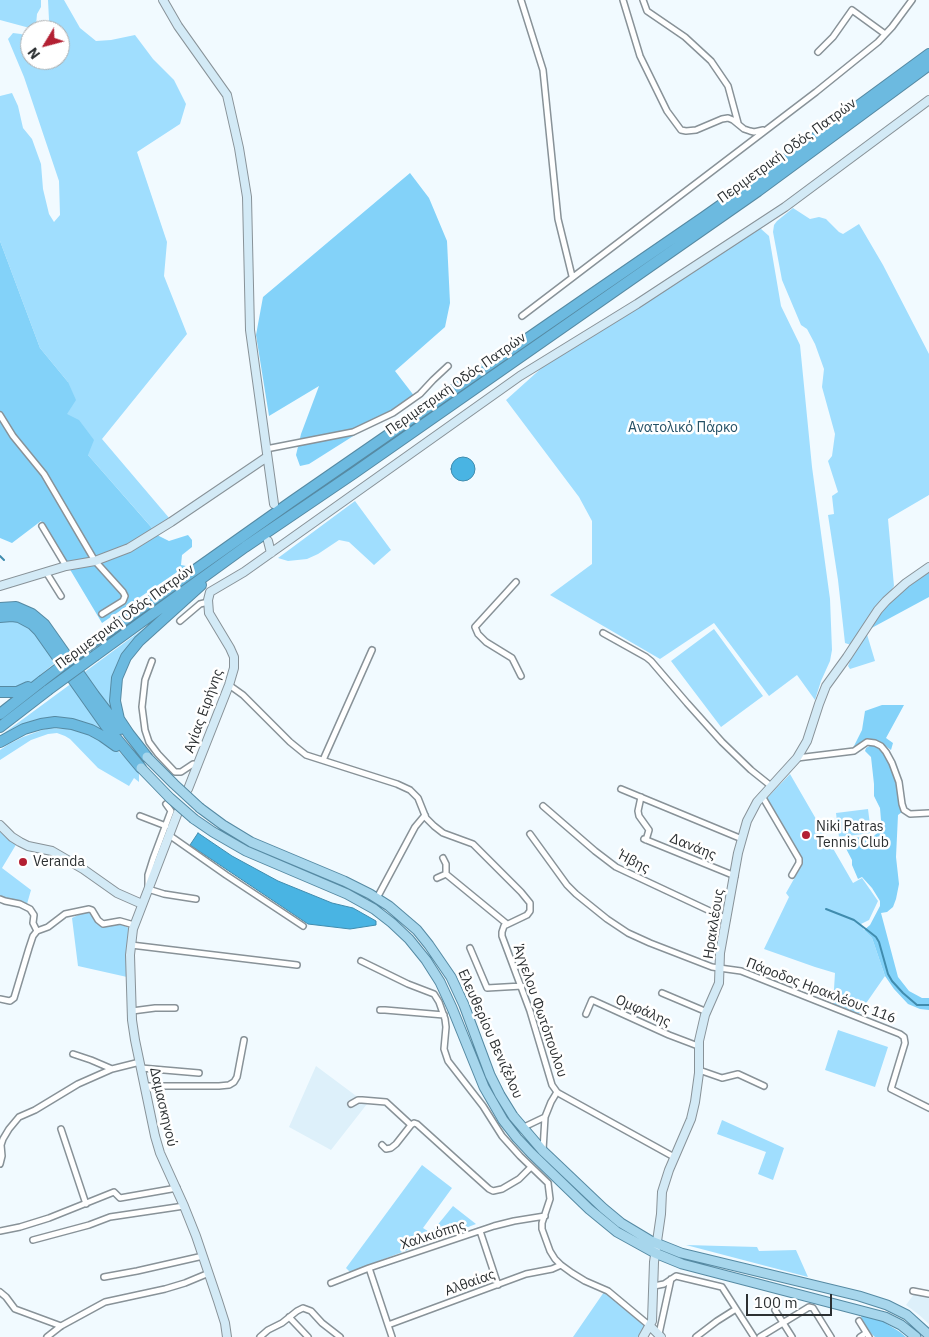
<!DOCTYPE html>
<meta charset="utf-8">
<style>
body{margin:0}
#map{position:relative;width:929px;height:1337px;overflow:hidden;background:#f1faff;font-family:"IBM Plex Sans",sans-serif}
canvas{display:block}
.north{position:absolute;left:20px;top:20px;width:50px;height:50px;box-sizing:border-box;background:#fff;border:1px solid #abacad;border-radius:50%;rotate:233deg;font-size:14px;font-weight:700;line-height:20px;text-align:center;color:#2c3032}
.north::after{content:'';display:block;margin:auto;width:18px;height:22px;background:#b32033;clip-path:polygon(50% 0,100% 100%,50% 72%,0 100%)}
.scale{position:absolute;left:746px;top:1294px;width:86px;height:22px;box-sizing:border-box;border:2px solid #2c3032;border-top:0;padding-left:6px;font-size:15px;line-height:18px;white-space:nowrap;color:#2c3032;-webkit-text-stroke:4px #fff;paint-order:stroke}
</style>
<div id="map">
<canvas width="929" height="1337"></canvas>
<div class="north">N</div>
<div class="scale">100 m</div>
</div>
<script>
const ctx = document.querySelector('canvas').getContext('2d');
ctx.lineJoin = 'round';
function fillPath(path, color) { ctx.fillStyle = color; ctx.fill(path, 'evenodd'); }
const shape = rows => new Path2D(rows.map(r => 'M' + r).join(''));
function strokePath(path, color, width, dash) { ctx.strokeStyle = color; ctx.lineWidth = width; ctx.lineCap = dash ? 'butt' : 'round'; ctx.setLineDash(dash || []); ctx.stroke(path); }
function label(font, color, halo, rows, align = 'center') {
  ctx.font = font + ' "IBM Plex Sans",sans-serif'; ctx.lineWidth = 5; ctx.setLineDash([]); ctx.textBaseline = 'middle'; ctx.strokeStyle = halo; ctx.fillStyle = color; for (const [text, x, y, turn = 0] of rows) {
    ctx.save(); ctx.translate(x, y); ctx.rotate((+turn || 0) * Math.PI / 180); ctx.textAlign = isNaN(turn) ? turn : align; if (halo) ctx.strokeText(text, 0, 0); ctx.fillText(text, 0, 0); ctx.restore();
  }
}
fillPath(shape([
 [316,1066,367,1104,331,1150,289,1127],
 [914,1294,929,1297,929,1324,918,1314,906,1305]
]), '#ddf0fa');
fillPath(shape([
 [0,0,41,0,41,7,37,14,36,25,34,27,26,27,0,20],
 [48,0,64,0,80,28,96,41,111,40,135,35,153,59,174,80,186,104,180,124,137,152,167,242,164,276,187,334,102,439,170,519,153,529,88,455,66,414,68,382,40,348,0,241,0,96,12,93,18,106,23,128,32,139,41,164,43,189,49,214,54,222,60,215,59,181,24,77,8,39,13,33,21,34,30,38,30,60,60,60,60,30,42,30,45,27,49,20],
 [793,208,810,219,819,217,826,219,839,232,843,234,859,224,883,265,929,354,929,495,888,519,894,586,888,595,881,600,866,620,851,645,845,643,838,580,828,515,834,514,832,496,838,492,828,461,832,456,835,434,822,387,824,369,815,344,807,329,801,325,782,280,773,232,774,225,777,221],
 [760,228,769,236,781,306,800,345,812,467,830,599,832,650,830,661,821,681,815,700,797,675,769,696,714,623,660,659,550,595,592,564,592,521,579,497,506,400,546,364,679,282],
 [355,501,391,550,374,565,349,542,339,540,318,554,307,559,288,561,278,558],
 [166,612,126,649,114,714,82,674],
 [15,620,31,627,57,661,32,682,21,688,0,688,0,621],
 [714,629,763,696,721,727,671,661],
 [866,631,875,661,850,669,848,666,855,649],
 [72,683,110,736,93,726,80,721,55,718,45,718,30,722,20,726,0,738,0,736],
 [50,728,72,729,84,732,117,750,134,766,139,774,139,782,134,778,129,786,98,768,70,739,65,736,57,733,48,734,31,740,0,760,0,750,9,744,23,737,42,730],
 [790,774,853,883,862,878,878,901,869,920,861,924,864,930,872,938,885,976,860,1012,856,1015,833,1005,835,973,815,967,764,949,789,897,786,893,803,863,767,798],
 [868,809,871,833,839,837,836,813],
 [0,828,17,843,2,868,31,890,27,904,0,898],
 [84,912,89,912,92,913,96,920,120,924,131,929,127,977,78,966,72,918],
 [838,1030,888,1047,875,1087,825,1070],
 [722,1120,784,1148,773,1180,758,1174,766,1152,717,1134],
 [422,1165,452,1188,423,1228,431,1233,453,1206,476,1224,350,1272,346,1268],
 [686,1245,757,1247,759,1251,796,1250,808,1277],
 [604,1292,612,1296,642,1323,644,1326,640,1337,573,1337]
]), '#a0defe');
fillPath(shape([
 [410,173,429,198,447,241,450,303,445,327,395,371,415,397,309,464,300,466,296,455,301,434,319,386,269,416,256,335,263,297],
 [0,241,40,348,68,382,76,400,67,414,79,420,94,440,88,455,159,536,169,541,188,535,192,540,192,547,182,555,181,565,186,566,102,623,41,521,12,543,0,538],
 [929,571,929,597,866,631,878,614,903,589],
 [882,705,904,705,886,738,893,743,891,750,880,742,870,740,853,748,862,730,865,711],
 [871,745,876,745,884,750,898,783,903,810,902,812,898,815,896,857,899,884,896,899,893,907,887,912,881,913,898,977,909,991,922,998,929,998,929,1010,920,1009,908,1004,894,989,885,976,872,938,864,930,870,925,880,906,880,901,872,888,862,877,858,879,852,865,852,860,841,839,874,836,879,831,881,820,880,808,874,796,874,784,871,757,865,751,866,748],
 [861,1315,882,1321,900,1332,906,1337,875,1337,867,1330,862,1324]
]), '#83d2f9');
const water = shape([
 '451 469a12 12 0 1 1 24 0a12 12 0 1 1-24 0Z',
 [198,833,232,856,278,881,332,903,353,908,376,921,376,925,350,929,308,924,190,845,198,833]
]);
fillPath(water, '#49b4e3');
strokePath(water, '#408cae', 1);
strokePath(shape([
 [0,556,4,560],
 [826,909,854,920,871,933,876,937,879,942,888,974,892,981,903,993,917,1005,929,1005]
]), '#408cae', 2);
const street = shape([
 [521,0,543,70,558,219,572,276],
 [623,0,640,56,667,111,681,130,686,131,696,130,722,119,728,118,733,120,744,129,750,131,754,132,763,130],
 [643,0,647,11,685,37,711,61,728,86,738,123],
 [818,52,833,37,852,10,885,34],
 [522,316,816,92,878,42,892,27,912,0],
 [0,415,13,436,44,474,95,561,123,592,125,596,123,601,102,614],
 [266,449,353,432,393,413,420,394,433,380,448,366],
 [42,526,66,566],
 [46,572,61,596],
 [516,582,475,627,478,634,486,642,512,658,521,676],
 [180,621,200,604,208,602],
 [603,633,646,657,651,661,687,703,722,742,751,770,771,786],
 [152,661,145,680,142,707,145,730,149,742,158,754,175,772,181,772,193,764,198,765],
 [229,685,243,695,290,742,306,755,397,784,410,790,418,798,426,818,434,826,443,833,473,844,521,892,530,903,530,911,527,915,504,926,502,932,502,936,530,1011,552,1085,557,1092,560,1094,674,1157],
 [797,758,854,751,867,742,875,743,881,746,886,752,892,763,899,782,902,804,904,810,910,814,929,813],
 [323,760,372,650],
 [621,789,742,839],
 [762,796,799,859,799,863,792,875],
 [641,797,638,811,639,816,649,830,646,840],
 [166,804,171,811,153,859,148,875,148,889,164,894,196,899],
 [543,806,595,851,616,867,727,919],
 [140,816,166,826],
 [530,834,567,885,576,894,607,919,628,933,650,943,712,967,741,971,900,1034,904,1037,905,1043,891,1089,929,1108],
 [169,835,226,875,303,926],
 [644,839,735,876],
 [443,858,446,864,446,874],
 [446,874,507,924],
 [437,878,446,874],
 [377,898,415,827,425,815],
 [0,899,5,901,20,904,30,909,34,915,33,923,37,931],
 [37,931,48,927,65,914,89,909,92,910,98,920,103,924,120,921,134,925],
 [131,945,297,965],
 [470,948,487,988,522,986],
 [361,961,408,984,434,994,439,1002,445,1019,446,1027,444,1049,448,1061,483,1106,502,1136,520,1156,548,1183],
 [662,993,707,1012],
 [0,999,10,1001,14,998,29,948,33,936,37,931],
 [380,1010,385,1010,444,1015],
 [132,1011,155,1008,175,1008],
 [586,1014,592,1000,669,1035,698,1046],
 [73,1054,91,1060,112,1069,140,1062],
 [141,1068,199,1073],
 [699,1070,722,1078,738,1074,764,1086],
 [145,1086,219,1086,229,1085,234,1082,237,1077,244,1040],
 [351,1104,358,1100,362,1100,386,1102,411,1125],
 [522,1128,545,1117],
 [61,1129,86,1204],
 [382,1145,386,1149,391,1148,396,1144,411,1125,414,1123,417,1124,489,1189,493,1191,502,1189,519,1179,531,1167],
 [543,1150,545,1117,551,1102,557,1092],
 [0,1164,2,1156,1,1145,3,1139,9,1129,19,1117,35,1110,78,1084,112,1069],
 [548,1183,550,1199,542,1223,542,1229,550,1251,555,1259,561,1265,572,1273,585,1281,608,1291,650,1326],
 [0,1231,20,1227,49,1218,114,1192,120,1198,177,1188],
 [480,1231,498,1285],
 [33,1240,89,1225,110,1217,184,1206],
 [369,1268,392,1337],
 [104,1277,137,1271,203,1256],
 [331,1283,369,1268,494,1226,514,1221,545,1216],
 [654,1286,664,1284,676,1276,722,1287,754,1337],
 [913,1291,929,1294],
 [0,1292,6,1297,15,1309,61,1326],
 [775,1310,792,1337],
 [289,1317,308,1337],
 [859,1321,869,1337],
 [388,1325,526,1274,552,1269,561,1265],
 [659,1334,671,1279],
 [47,1337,61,1326,105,1302,165,1289,185,1283,209,1273],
 [260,1337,268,1330,282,1323,297,1311,303,1308,311,1311,322,1323,340,1337],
 [696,1337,717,1321,736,1309],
 [760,1337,809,1307,813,1308,831,1337],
 [860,1337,866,1333]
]);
const secondary = shape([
 [163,0,178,26,227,95,239,148,247,197,250,330,274,504],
 [268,541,271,553],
 [0,586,66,566,95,561,129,548,171,522,267,457],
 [188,789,229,685,234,668,234,657,230,648,209,613,208,600,210,592,244,572,520,376,637,304,785,207,929,100],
 [178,812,133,929,130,955,132,1020,135,1040,155,1136,160,1153,184,1206,196,1236,218,1301,225,1323,227,1337],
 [0,825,12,837,20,842,28,846,52,851,83,869,117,893,142,904],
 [650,1326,661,1337],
 [643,1337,652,1321,654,1262,661,1214,662,1192,669,1170,691,1119,695,1102,699,1073,699,1041,705,1015,719,983,720,953,738,853,747,821,757,802,797,758,807,741,819,704,826,686,847,657,878,610,886,601,906,583,929,567]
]);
const primary = shape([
 [200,808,223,825,251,842,344,881,370,894,389,906,417,930,429,945,451,977,464,1005,490,1075,500,1095,513,1116,543,1151,603,1208,621,1223,651,1241,681,1253,859,1296,887,1305,907,1315,929,1335],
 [194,819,213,832,246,851,347,894,374,909,392,923,409,939,426,960,440,982,452,1008,484,1087,503,1120,517,1138,531,1153,589,1209,617,1232,655,1253,682,1264,885,1317,901,1325,916,1337]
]);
const highway = shape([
 [0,608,16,607,32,614,44,624,94,695,120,729],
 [0,617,12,616,19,617,32,624,39,631,106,726,141,768],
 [89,645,291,502,589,296,704,217,782,162,929,54],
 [96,655,245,547,354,473,758,191,929,65],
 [0,692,17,692,28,687],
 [0,714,42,681],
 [0,727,48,690],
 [0,742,24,729,41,724,55,722,72,724,91,730,102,736,116,746],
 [147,757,129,734,119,719,115,701,117,678,126,657,139,641,201,585]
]);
strokePath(street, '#889298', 8);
strokePath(secondary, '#889298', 10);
strokePath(primary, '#568aa3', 11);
strokePath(highway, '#568aa3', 12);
strokePath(street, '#fff', 5);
strokePath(secondary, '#d3eaf6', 8);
strokePath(primary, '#a7d6ec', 9);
strokePath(highway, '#6cbae0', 10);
const primaryBridge = shape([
 [147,757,174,784,200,808],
 [141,768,170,798,194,819]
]);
const highwayBridge = shape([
 [42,681,89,645],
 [48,690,96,655]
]);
strokePath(primaryBridge, '#568aa3', 11, []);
strokePath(highwayBridge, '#568aa3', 12, []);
strokePath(primaryBridge, '#a7d6ec', 9);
strokePath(highwayBridge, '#6cbae0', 10);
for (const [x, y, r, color] of [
 [806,835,5,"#b32033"],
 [23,862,5,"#b32033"]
]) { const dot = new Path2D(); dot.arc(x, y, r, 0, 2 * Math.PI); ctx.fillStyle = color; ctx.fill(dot); strokePath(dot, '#fff', 2); }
label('14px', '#2c3032', '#fff', [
 ["Περιμετρική Οδός Πατρών",787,151,-36],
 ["Περιμετρική Οδός Πατρών",456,384,-35],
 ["Περιμετρική Οδός Πατρών",125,617,-36],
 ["Αγίας Ειρήνης",204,711,-70],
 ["Δανάης",693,847,22],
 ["Ήβης",634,862,27],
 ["Ηρακλέους",714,924,-81],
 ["Πάροδος Ηρακλέους 116",821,991,21],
 ["Άγγελου Φωτόπουλου",540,1011,71],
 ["Ομφάλης",643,1011,24],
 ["Ελευθερίου Βενιζέλου",490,1034,66],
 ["Δαμασκηνού",163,1107,77],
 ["Χαλκιόπης",433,1235,-18],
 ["Αλθαίας",470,1283,-20]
]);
label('14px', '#255166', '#fff', [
 ["Ανατολικό Πάρκο",683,428]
]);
label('14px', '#2c3032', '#fff', [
 ["Niki Patras",816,827],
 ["Tennis Club",816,843],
 ["Veranda",33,862]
], 'left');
</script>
